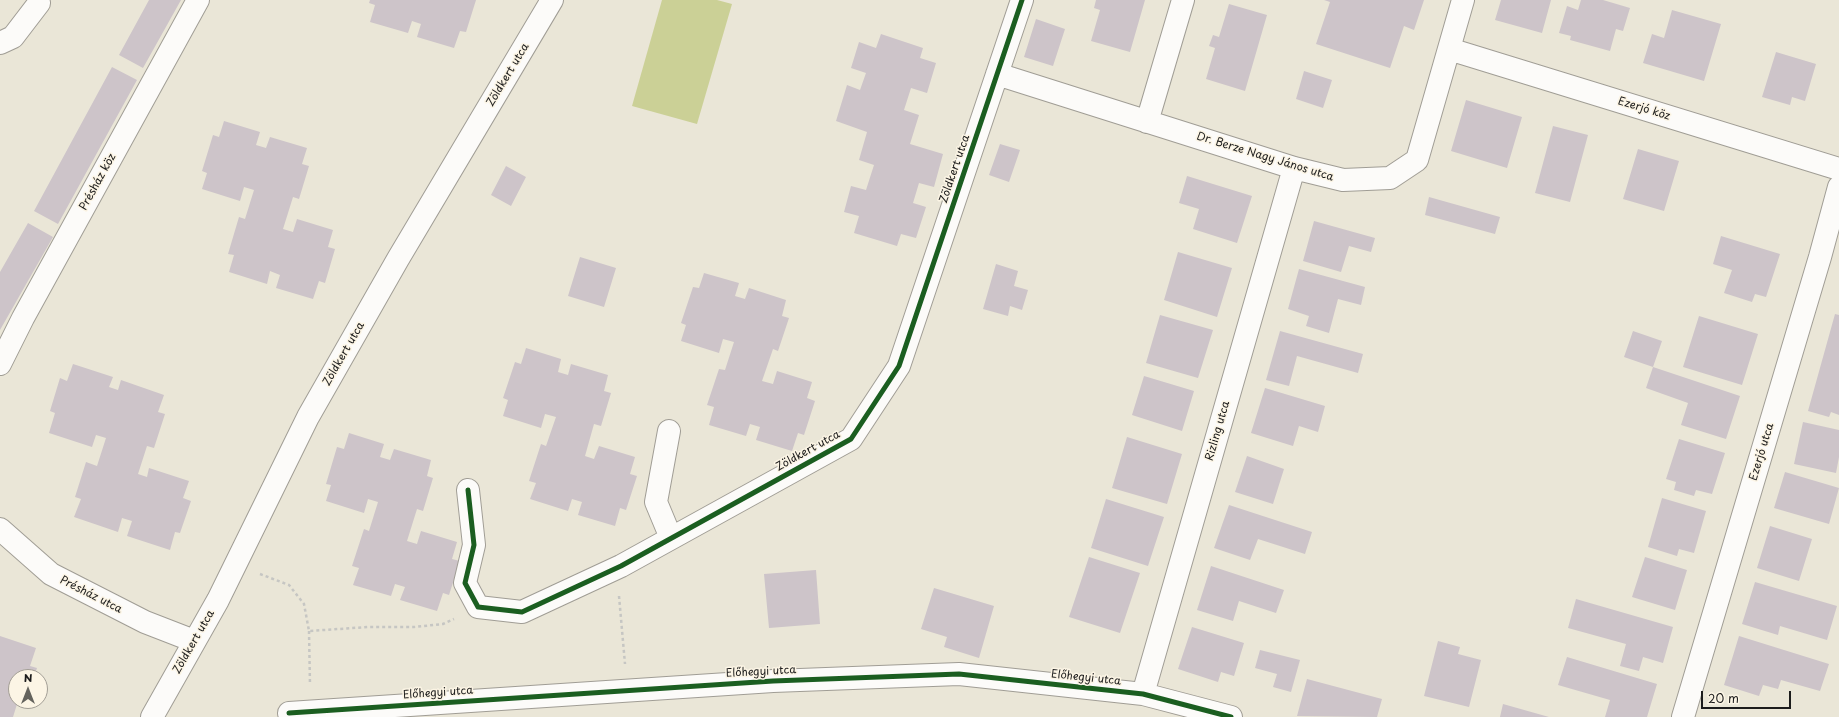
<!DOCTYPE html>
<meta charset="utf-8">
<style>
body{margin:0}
#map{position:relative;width:1839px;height:717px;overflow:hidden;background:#eae6d7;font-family:"Playpen Sans",sans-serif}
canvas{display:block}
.north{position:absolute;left:8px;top:669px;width:40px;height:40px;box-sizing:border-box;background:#fcf5e5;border:1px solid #a29e95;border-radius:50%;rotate:0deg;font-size:11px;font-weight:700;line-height:16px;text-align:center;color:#1c1c1c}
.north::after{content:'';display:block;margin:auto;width:14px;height:18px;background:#64635d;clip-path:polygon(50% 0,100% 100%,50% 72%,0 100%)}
.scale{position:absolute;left:1701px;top:691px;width:90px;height:18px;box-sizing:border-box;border:2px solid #1c1c1c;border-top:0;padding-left:5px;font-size:12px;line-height:14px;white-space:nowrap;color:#1c1c1c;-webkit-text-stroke:3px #fcf5e5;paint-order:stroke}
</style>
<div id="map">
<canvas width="1839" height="717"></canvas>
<div class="north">N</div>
<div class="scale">20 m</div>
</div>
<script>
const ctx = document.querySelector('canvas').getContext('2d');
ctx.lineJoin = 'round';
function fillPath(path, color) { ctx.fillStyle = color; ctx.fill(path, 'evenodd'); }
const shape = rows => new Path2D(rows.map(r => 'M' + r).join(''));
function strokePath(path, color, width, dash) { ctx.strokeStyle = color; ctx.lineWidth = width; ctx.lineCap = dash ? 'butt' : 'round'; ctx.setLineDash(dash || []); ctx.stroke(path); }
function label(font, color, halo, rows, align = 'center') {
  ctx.font = font + ' "Playpen Sans",sans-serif'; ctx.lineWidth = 3; ctx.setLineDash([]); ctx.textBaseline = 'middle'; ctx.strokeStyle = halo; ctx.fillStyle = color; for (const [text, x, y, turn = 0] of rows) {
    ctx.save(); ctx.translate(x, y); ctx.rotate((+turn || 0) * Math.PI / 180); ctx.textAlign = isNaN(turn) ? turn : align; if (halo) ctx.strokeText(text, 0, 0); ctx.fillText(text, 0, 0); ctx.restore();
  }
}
fillPath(shape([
 [662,0,717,0,732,4,697,124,632,106]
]), '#cbd096');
fillPath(shape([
 [149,0,181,0,143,68,119,55],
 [370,0,476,0,466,32,460,31,454,48,417,37,421,24,412,21,408,33,370,22,375,5,369,3],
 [1096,0,1145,0,1130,52,1091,41,1100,10,1094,8],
 [1324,0,1424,0,1414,30,1404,26,1390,68,1316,44,1330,2],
 [1501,0,1551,0,1542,33,1495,20],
 [1581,0,1603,0,1630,8,1623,31,1616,29,1610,51,1570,40,1571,36,1559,33,1567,6,1578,10],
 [1229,4,1267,15,1245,91,1206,79,1215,48,1209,46,1213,35,1219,37],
 [1672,10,1721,24,1704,81,1643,63,1652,34,1664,38],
 [1036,19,1065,29,1053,66,1024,57],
 [881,34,923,48,920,58,936,63,927,93,911,88,904,110,919,115,910,144,943,154,934,187,919,183,913,203,926,207,916,238,901,234,897,246,854,233,859,216,844,212,851,186,866,190,874,165,859,160,867,132,836,121,847,85,860,90,866,73,851,68,859,42,876,48],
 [1776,52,1816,64,1805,101,1792,97,1790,105,1762,97],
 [112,67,137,80,58,224,34,211],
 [1304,71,1332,80,1323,108,1296,99],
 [1466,100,1522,117,1507,168,1451,151],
 [224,121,260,132,256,145,266,148,270,137,307,148,302,164,309,166,299,199,293,197,283,229,293,232,297,219,333,230,328,247,335,249,325,283,319,281,313,299,276,288,280,275,270,271,267,284,229,272,234,255,228,254,239,217,245,219,254,190,244,187,240,201,202,189,207,173,202,171,213,135,219,137],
 [1553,126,1588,135,1570,202,1535,193],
 [1000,144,1020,150,1009,182,989,175],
 [1638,149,1679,161,1664,211,1623,199],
 [506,166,526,177,511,206,491,195],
 [1187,176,1252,196,1237,243,1193,229,1199,209,1179,203],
 [1429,197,1500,217,1495,234,1425,215],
 [1314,221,1375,238,1371,252,1349,246,1341,272,1303,261],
 [28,223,53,237,0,330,0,272],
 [1721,236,1780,254,1766,297,1755,294,1752,302,1724,293,1732,270,1713,264],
 [1178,252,1232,268,1217,317,1164,300],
 [580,257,616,268,604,307,568,296],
 [996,264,1018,271,1014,286,1028,290,1022,310,1010,306,1008,316,983,309],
 [1299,269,1365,287,1361,305,1338,299,1329,333,1306,326,1309,316,1288,309],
 [704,273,739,283,735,296,745,299,749,288,786,300,782,316,789,318,778,351,773,349,762,381,773,384,777,371,812,382,807,398,815,401,804,435,798,433,792,451,756,440,760,427,750,424,746,436,709,425,714,407,707,405,719,369,725,370,734,342,723,339,719,353,681,341,686,325,681,323,693,287,699,288],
 [1835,314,1839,315,1839,415,1831,412,1829,417,1808,411],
 [1160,315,1213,330,1198,378,1146,363],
 [1699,316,1758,334,1742,385,1683,367],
 [1280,331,1363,354,1358,373,1297,356,1289,386,1266,380],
 [1633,331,1662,341,1653,367,1624,357],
 [526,348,561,359,558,372,568,375,571,364,608,375,604,391,611,393,601,426,594,424,585,456,594,459,599,446,635,457,630,474,637,476,626,510,620,508,615,526,578,515,582,502,572,499,568,511,530,499,536,483,529,481,541,444,546,446,556,417,545,414,541,428,503,416,508,400,503,398,515,362,521,364],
 [73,364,113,377,109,387,118,390,121,380,164,395,158,412,165,414,154,448,147,446,138,474,147,477,149,468,189,481,183,498,191,501,180,533,175,532,170,550,127,536,132,521,122,518,118,532,74,517,81,499,75,497,86,462,97,466,106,438,96,435,92,447,49,433,55,413,50,411,60,378,67,381],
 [1653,367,1740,396,1726,439,1681,425,1688,403,1646,388],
 [1144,376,1194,391,1182,431,1132,415],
 [1265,388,1325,406,1318,432,1299,426,1293,446,1251,433],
 [1803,422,1839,430,1839,457,1836,473,1794,464],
 [349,433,384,444,380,457,390,460,394,449,431,460,427,476,433,478,423,511,417,509,407,541,417,544,421,531,457,542,452,559,460,561,449,595,443,593,437,611,400,600,405,587,395,584,391,596,353,585,359,568,352,566,364,529,369,531,378,502,368,499,364,513,326,501,331,485,326,484,337,447,344,449],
 [1127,437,1182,454,1167,504,1112,488],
 [1679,439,1725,453,1712,494,1696,490,1694,496,1674,490,1676,482,1666,479],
 [1247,456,1284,469,1273,504,1235,492],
 [1785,472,1839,488,1829,524,1774,508],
 [1662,498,1706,511,1694,553,1679,549,1677,556,1648,547],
 [1106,499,1164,517,1148,566,1091,548],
 [1229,505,1312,532,1305,554,1258,539,1250,560,1214,548],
 [1770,526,1812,539,1799,581,1757,568],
 [1089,557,1140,573,1120,633,1069,617],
 [1645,557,1687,570,1675,610,1632,597],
 [1211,566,1284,590,1276,613,1239,601,1233,621,1197,610],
 [816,570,820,624,769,628,764,574],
 [1755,582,1837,606,1827,640,1780,626,1778,635,1742,624],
 [934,588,994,606,979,658,944,647,947,637,921,629],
 [1576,599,1673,627,1663,663,1643,657,1639,671,1620,666,1626,644,1568,628],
 [1192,627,1244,643,1234,676,1221,672,1218,682,1178,669],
 [0,636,36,648,30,666,37,668,34,677,16,677,16,701,18,701,13,717,0,717],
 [1739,636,1829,664,1820,691,1781,680,1778,689,1763,685,1759,696,1724,685],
 [1438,641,1460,647,1458,654,1481,660,1469,707,1424,696],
 [1260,650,1300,660,1291,692,1273,687,1277,674,1255,668],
 [1567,657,1657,684,1647,717,1605,717,1610,700,1558,685],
 [1307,679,1382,699,1377,717,1297,716],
 [1503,704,1549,717,1500,717]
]), '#cdc4c9');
const minor = shape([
 [0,43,13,37,39,3],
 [1449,49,1839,169],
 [997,74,1294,168,1343,180,1390,178,1417,160,1463,0],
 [1147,122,1183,0],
 [0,364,23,318,198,0],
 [669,431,656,502,671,538],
 [468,490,474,545,465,583,478,607,522,612,621,566,851,439,899,366,1022,0],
 [0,529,51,574,145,622,194,641],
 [1143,694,1294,168],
 [289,713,773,681,959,674,1143,694,1231,717],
 [152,717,218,600,308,417,398,259,552,0],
 [1683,717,1820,257,1839,187]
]);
strokePath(minor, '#a09d95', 24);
strokePath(shape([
 [260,574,289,585,304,604,309,631,368,627,414,627,443,624,454,619],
 [619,596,625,664],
 [309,631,310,685]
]), '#c6c6c3', 2.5, [3, 3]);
strokePath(minor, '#fcfbf9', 22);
strokePath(shape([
 [468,490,474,545,465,583,478,607,522,612,621,566,851,439,899,366,1022,0],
 [289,713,773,681,959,674,1143,694,1231,717]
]), '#1b5e20', 5);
label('11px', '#1c1c1c', '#fcf5e5', [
 ["Zöldkert utca",508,75,-59],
 ["Ezerjó köz",1644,109,17],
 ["Dr. Berze Nagy János utca",1265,157,17],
 ["Zöldkert utca",955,169,-71],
 ["Présház köz",98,182,-61],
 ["Zöldkert utca",344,354,-60],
 ["Rizling utca",1218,431,-74],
 ["Zöldkert utca",808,451,-29],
 ["Ezerjó utca",1762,452,-73],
 ["Présház utca",91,595,27],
 ["Zöldkert utca",194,642,-60],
 ["Előhegyi utca",761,672,-3],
 ["Előhegyi utca",1086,678,6],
 ["Előhegyi utca",438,693,-4]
]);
</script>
